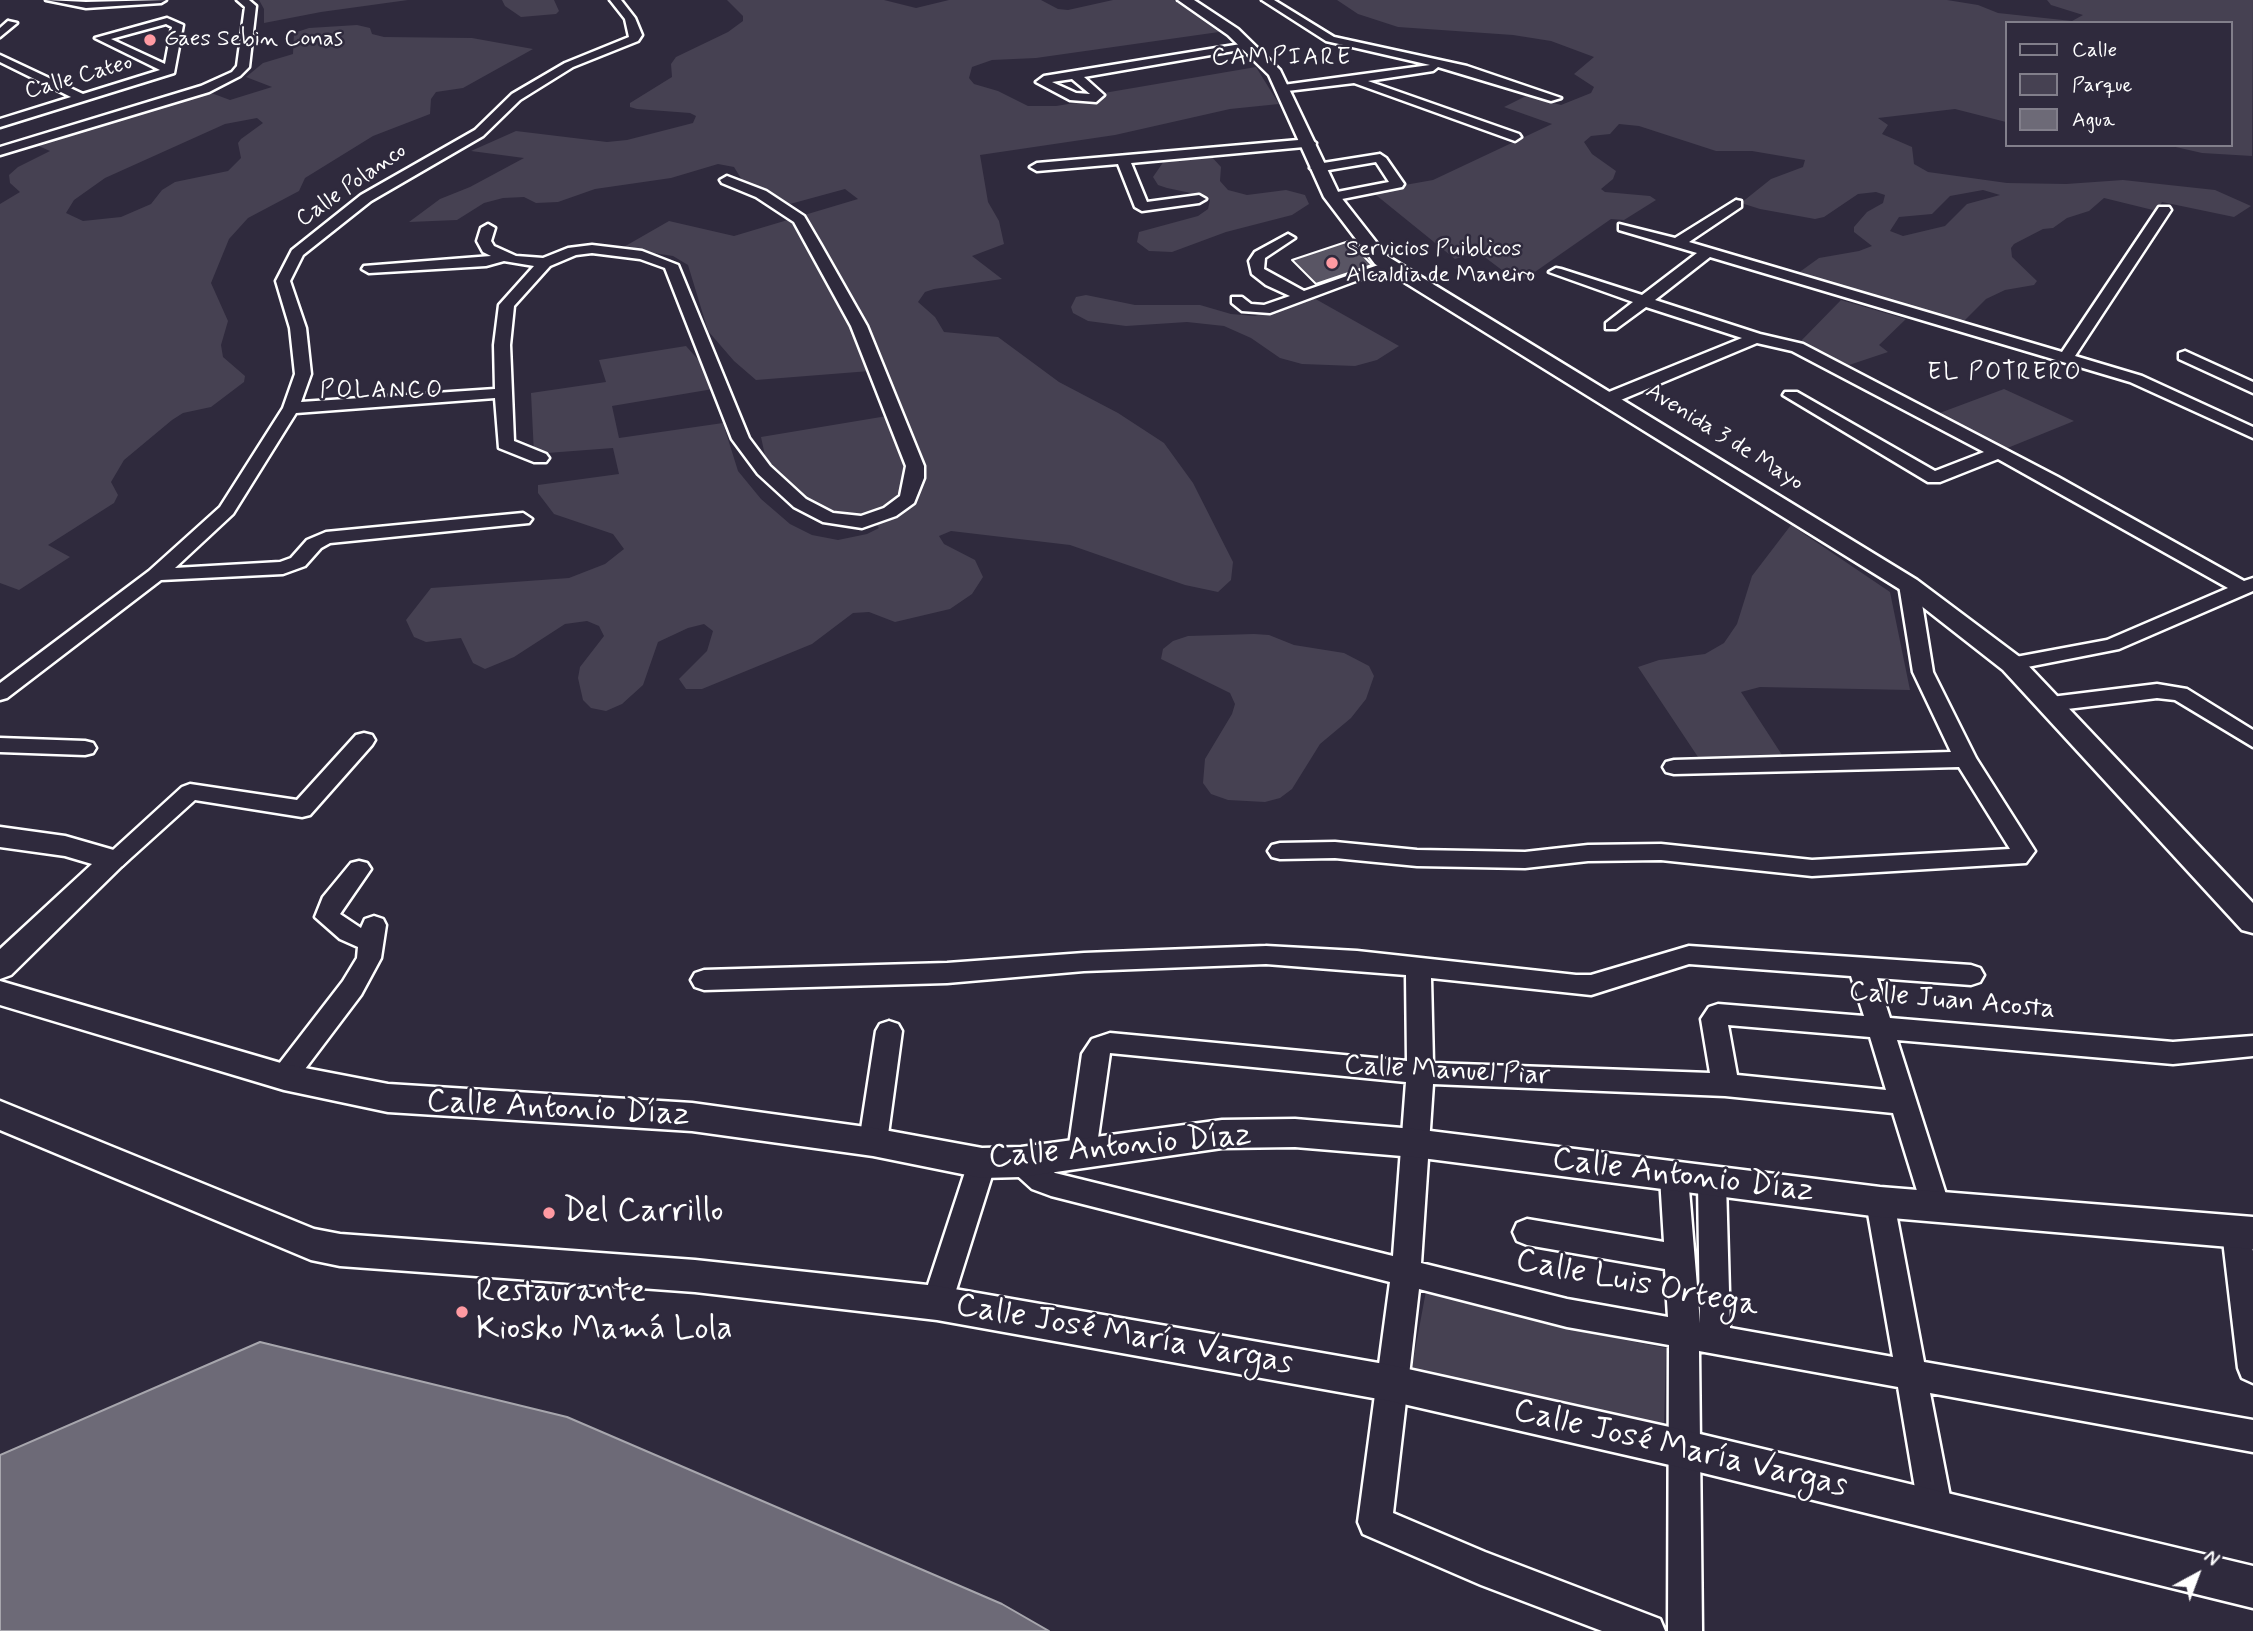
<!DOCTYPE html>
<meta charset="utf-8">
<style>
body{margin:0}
#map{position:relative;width:2253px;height:1631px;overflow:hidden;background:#2f2a3d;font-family:Mynerve,sans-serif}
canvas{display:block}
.legend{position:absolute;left:2005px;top:21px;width:228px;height:126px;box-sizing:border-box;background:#2f2a3d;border:2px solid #827f8b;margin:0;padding:9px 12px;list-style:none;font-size:21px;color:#fff}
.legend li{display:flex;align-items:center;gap:14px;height:35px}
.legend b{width:35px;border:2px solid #827f8b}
.north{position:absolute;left:2162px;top:1540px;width:70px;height:70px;-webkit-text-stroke:5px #2f2a3d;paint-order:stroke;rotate:41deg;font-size:19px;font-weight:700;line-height:28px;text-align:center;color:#fff}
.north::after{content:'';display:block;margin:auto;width:24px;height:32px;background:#fff;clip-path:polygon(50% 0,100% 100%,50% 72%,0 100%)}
</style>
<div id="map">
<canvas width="2253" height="1631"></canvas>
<ul class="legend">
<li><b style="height:9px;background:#2f2a3d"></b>Calle</li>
<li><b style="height:19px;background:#464152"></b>Parque</li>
<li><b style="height:19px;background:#6d6a77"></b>Agua</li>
</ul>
<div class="north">N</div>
</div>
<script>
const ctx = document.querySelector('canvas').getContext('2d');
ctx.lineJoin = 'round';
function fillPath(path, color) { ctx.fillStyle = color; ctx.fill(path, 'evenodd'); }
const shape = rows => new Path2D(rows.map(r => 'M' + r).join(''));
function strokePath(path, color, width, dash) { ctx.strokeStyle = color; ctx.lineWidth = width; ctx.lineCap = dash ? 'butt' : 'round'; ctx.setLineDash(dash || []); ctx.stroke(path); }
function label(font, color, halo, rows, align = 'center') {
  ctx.font = font + ' Mynerve,sans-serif'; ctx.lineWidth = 5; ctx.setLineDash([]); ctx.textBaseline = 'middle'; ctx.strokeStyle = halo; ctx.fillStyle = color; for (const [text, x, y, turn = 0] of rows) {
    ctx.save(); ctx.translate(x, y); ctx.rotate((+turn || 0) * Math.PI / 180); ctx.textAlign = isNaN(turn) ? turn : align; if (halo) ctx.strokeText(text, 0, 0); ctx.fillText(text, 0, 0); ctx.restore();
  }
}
fillPath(shape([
 [259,0,408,0,321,12,264,23,264,9],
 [502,0,554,0,559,11,556,14,521,17,505,6],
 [727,0,884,0,916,8,949,0,1041,0,1058,9,1068,10,1113,0,1174,0,1219,32,1036,58,992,60,972,67,969,78,974,84,998,91,1028,106,1056,106,1100,99,1098,94,1256,67,1279,104,1230,109,1115,135,980,155,988,202,999,221,1004,244,972,256,1002,279,934,289,925,292,918,302,935,317,944,332,998,337,1059,382,1118,413,1164,443,1193,483,1233,562,1231,580,1218,592,1185,585,1070,545,951,531,939,536,944,544,975,560,983,577,972,594,950,609,895,622,869,612,853,613,812,644,702,689,686,689,679,679,707,651,713,631,704,624,688,628,658,642,643,685,622,704,606,711,591,708,583,700,578,678,580,667,604,636,599,626,587,621,565,624,514,657,485,669,473,663,461,638,426,642,414,637,406,620,431,588,569,578,605,564,624,549,613,534,554,514,538,493,538,485,619,474,613,448,534,454,531,393,606,382,599,360,686,346,711,374,719,388,612,406,619,438,723,423,738,471,761,499,790,524,812,535,838,540,867,534,879,528,872,520,817,510,767,465,761,437,887,416,870,371,756,380,734,361,708,331,688,265,673,256,622,248,669,221,734,236,858,199,845,189,790,204,742,180,734,167,718,164,671,178,595,189,558,202,536,203,524,197,503,198,484,203,457,220,409,222,440,199,470,187,524,158,471,151,516,131,607,142,627,140,693,123,696,116,690,113,637,109,630,107,630,103,672,77,671,64,676,57,728,32,743,21,743,16],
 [1337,0,1947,0,1978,5,1998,13,2072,21,2083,15,2051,5,2047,0,2253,0,2252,156,2202,153,2167,145,2230,145,2230,23,2006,23,2006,122,1955,109,1878,118,1888,125,1882,134,1912,147,1914,164,1928,172,2007,183,2066,184,2123,180,2215,190,2251,206,2234,217,2162,202,2157,211,2104,198,2089,211,2067,218,2053,228,2043,229,2014,244,2011,248,2012,257,2037,281,2034,285,2005,290,1986,299,1961,324,1794,276,1819,258,1859,251,1872,246,1854,232,1854,227,1867,212,1883,203,1885,195,1876,192,1858,194,1824,217,1815,219,1760,209,1741,203,1771,179,1803,167,1805,160,1752,151,1716,151,1639,126,1619,124,1610,134,1591,136,1584,142,1592,154,1616,171,1613,179,1601,189,1605,192,1650,196,1656,200,1624,220,1611,219,1519,283,1478,252,1455,259,1371,191,1433,180,1552,124,1504,107,1526,96,1561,105,1591,93,1594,87,1574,74,1594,57,1551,41,1513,35,1398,27,1358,14],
 [1983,190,2000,195,1967,204,1945,226,1903,236,1890,231,1899,217,1932,214,1950,196],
 [357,25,370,28,372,34,384,37,472,38,533,49,463,88,436,92,431,99,430,114,373,136,305,178,299,191,248,218,229,239,211,283,228,321,221,345,223,357,245,376,244,382,211,407,183,413,172,420,124,460,111,482,118,495,114,503,48,545,70,557,19,590,0,583,0,204,20,192,10,183,9,175,18,167,50,151,34,144,206,91,230,100,272,87,246,77,263,63,293,54,294,33,309,28],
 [257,118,263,123,241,139,238,143,241,158,228,171,175,182,162,190,151,204,121,217,83,221,66,213,74,200,105,178,225,124],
 [1210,155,1221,167,1220,181,1228,190,1247,195,1286,190,1305,195,1309,204,1292,215,1226,232,1172,252,1149,251,1137,242,1139,232,1198,216,1208,209,1210,200,1205,196,1167,188,1158,185,1153,177,1164,161,1171,158],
 [1086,295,1135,305,1200,305,1231,314,1255,316,1312,297,1399,346,1377,360,1355,366,1302,364,1280,358,1251,338,1224,326,1187,322,1126,326,1088,321,1073,313,1071,307,1076,297],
 [1841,300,1906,319,1879,345,1888,352,1849,365,1799,343],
 [2004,389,2074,421,2005,449,1937,414],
 [1791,525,1890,592,1910,690,1760,687,1741,692,1784,758,1702,763,1638,667,1659,660,1705,654,1724,643,1737,624,1752,576],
 [1254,634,1269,635,1294,645,1344,653,1369,666,1374,676,1366,699,1351,718,1320,744,1292,789,1280,798,1265,802,1228,800,1211,794,1203,783,1205,759,1232,714,1235,704,1230,693,1161,659,1163,649,1173,641,1188,636],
 [1426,1291,1559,1327,1666,1348,1664,1430,1411,1372]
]), '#464152');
const water = shape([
 [260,1342,567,1417,1002,1604,1049,1631,0,1631,0,1455,260,1342]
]);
fillPath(water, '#6d6a77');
strokePath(water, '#a7a6ad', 2);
const building = shape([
 [1349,241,1372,265,1316,284,1292,260,1349,241]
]);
fillPath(building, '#595564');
strokePath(building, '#fff', 2);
const minor = shape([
 [46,0,86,2,166,0,161,3,86,8,46,0],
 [237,0,249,0,256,6,249,67,240,76,209,92,0,155,0,147,201,86,232,72,237,66,245,7,237,0],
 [610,0,621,0,635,18,642,35,638,41,573,67,520,100,483,136,371,201,303,255,290,281,306,328,311,374,301,402,495,389,494,345,499,305,534,266,504,261,486,266,369,273,362,269,364,266,491,256,483,252,477,241,481,228,488,224,495,228,491,241,494,246,516,256,543,258,568,248,592,245,642,251,678,265,749,438,770,466,806,499,833,513,861,516,884,508,900,496,906,466,851,326,794,222,756,197,722,183,720,180,727,176,766,191,804,216,821,245,867,326,924,466,924,478,914,503,896,516,862,528,823,522,794,507,758,474,732,439,665,268,640,259,592,253,576,255,550,266,514,306,510,345,514,441,546,454,549,458,546,462,534,462,499,448,495,398,296,413,233,514,175,568,280,562,291,558,307,540,326,532,523,513,532,519,529,523,330,543,321,548,305,566,283,574,161,580,7,698,0,700,0,683,149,571,220,507,283,408,295,374,290,328,276,281,292,250,361,195,475,130,512,94,565,63,629,37,625,19,610,0],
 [1262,0,1274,0,1334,37,1467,66,1561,98,1551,101,1438,67,1433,71,1368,81,1519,134,1521,137,1515,141,1354,83,1279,92,1277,89,1283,85,1430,65,1326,41,1262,0],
 [167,18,183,25,174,73,0,127,0,119,71,97,0,62,0,55,83,94,160,70,95,38,167,18],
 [166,24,172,27,165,64,111,39,166,24],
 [8,21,17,23,0,37,0,28,8,21],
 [1247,43,1251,44,1251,48,1084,77,1104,95,1096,102,1070,100,1036,82,1044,76,1247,43],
 [1072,79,1090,94,1076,93,1052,82,1072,79],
 [1310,139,1316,143,1315,146,1131,163,1147,202,1199,195,1206,199,1199,203,1142,211,1135,207,1118,164,1037,171,1030,167,1037,163,1310,139],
 [1380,154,1386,158,1404,184,1402,187,1332,201,1325,197,1327,194,1389,182,1376,162,1317,172,1310,168,1317,164,1380,154],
 [1736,200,1741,201,1741,207,1689,242,2062,352,2159,207,2169,207,2171,210,2075,356,2142,376,2253,427,2253,438,2130,382,1710,257,1655,300,1760,334,1803,344,2058,477,2244,581,2253,578,2253,591,2119,649,2012,670,2005,669,2002,664,2005,659,2107,640,2228,588,1998,459,1940,482,1928,482,1783,395,1785,392,1797,392,1935,471,1984,452,1792,351,1757,343,1616,402,1604,402,1604,394,1742,338,1646,307,1616,329,1606,329,1606,323,1633,302,1549,272,1556,268,1561,269,1642,295,1697,253,1619,230,1619,224,1675,238,1736,200],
 [1288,234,1295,238,1265,258,1264,269,1304,291,1384,263,1389,262,1396,266,1270,313,1242,311,1232,303,1232,297,1242,297,1251,304,1264,305,1290,296,1266,285,1252,274,1249,261,1255,252,1288,234],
 [2185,351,2253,382,2253,393,2179,359,2179,353,2185,351],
 [1909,579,1919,585,1933,672,1976,758,2035,851,2026,863,1812,876,1661,860,1588,861,1525,868,1417,866,1335,858,1280,859,1272,857,1268,851,1272,845,1280,843,1335,842,1417,850,1525,852,1588,845,1661,844,1812,860,2010,849,1959,767,1674,774,1666,772,1663,767,1666,762,1674,760,1951,752,1913,672,1899,585,1909,579],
 [2157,684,2187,689,2253,730,2253,747,2175,700,2157,698,2051,711,2040,704,2051,697,2157,684],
 [364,733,372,735,375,740,372,745,310,815,302,817,195,800,122,866,114,868,106,866,102,860,182,787,190,784,297,800,356,735,364,733],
 [0,738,85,741,93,743,96,748,93,753,85,755,0,752,0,738],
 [359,861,367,863,371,869,340,914,361,928,365,919,374,916,383,919,386,925,381,958,361,995,293,1085,284,1088,275,1085,271,1077,275,1069,343,981,357,958,358,947,340,939,315,917,323,897,351,863,359,861],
 [1266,946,1357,951,1576,975,1591,975,1689,946,1971,965,1980,968,1984,975,1980,982,1971,985,1877,978,1890,1018,2173,1042,2253,1036,2253,1056,2173,1064,1897,1040,1950,1207,1946,1216,1936,1219,1926,1216,1922,1207,1893,1113,1725,1096,1433,1084,1421,1263,1567,1299,1668,1317,1665,1269,1527,1245,1517,1241,1513,1232,1517,1223,1527,1219,1664,1242,1660,1177,1664,1168,1674,1165,1684,1168,1688,1177,1700,1323,1698,1182,1702,1173,1712,1170,1722,1173,1726,1182,1730,1328,1893,1357,1866,1202,1870,1193,1880,1190,1890,1193,1894,1202,1924,1362,2253,1420,2253,1452,1930,1393,1953,1512,1948,1524,1936,1529,1924,1524,1919,1512,1898,1387,1699,1351,1702,1631,1668,1631,1669,1345,1567,1327,1419,1289,1393,1513,1485,1552,1660,1619,1665,1631,1602,1631,1481,1585,1363,1534,1358,1522,1390,1282,1051,1196,1032,1189,1011,1170,1007,1162,1011,1154,1021,1150,1031,1154,1055,1173,1393,1256,1406,1082,1110,1053,1096,1152,1092,1160,1082,1164,1072,1160,1068,1152,1082,1054,1092,1039,1110,1033,1407,1061,1406,975,1266,964,1084,971,947,983,704,990,695,987,691,980,695,973,704,970,947,963,1084,953,1266,946],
 [1689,964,1851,976,1864,1016,1718,1004,1709,1007,1701,1019,1710,1073,1433,1063,1431,978,1591,995,1689,964],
 [1728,1025,1870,1037,1886,1090,1737,1075,1728,1025],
 [889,1021,898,1024,902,1031,887,1142,883,1150,873,1154,863,1150,859,1142,876,1031,880,1024,889,1021],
 [982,1151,992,1155,996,1163,952,1303,948,1313,937,1317,926,1313,922,1303,968,1163,972,1155,982,1151],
 [2236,1219,2246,1223,2253,1251,2253,1383,2242,1378,2238,1368,2222,1232,2226,1223,2236,1219]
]);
const tertiary = shape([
 [1178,0,1194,0,1238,29,1280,70,1340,196,1387,256,1917,580,2021,658,2253,903,2253,933,2242,930,2003,670,1901,590,1375,264,1324,197,1269,75,1228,35,1178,0],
 [0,827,65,836,124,853,128,860,11,975,0,979,0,949,92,864,65,856,0,847,0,827],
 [0,981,284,1064,388,1084,692,1103,873,1128,982,1148,1021,1147,1222,1120,1295,1119,1414,1129,1880,1187,2253,1217,2253,1249,1880,1217,1414,1157,1295,1147,1222,1148,1021,1177,982,1178,873,1156,692,1131,388,1112,284,1090,0,1005,0,981],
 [0,1101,314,1229,340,1234,695,1260,937,1286,1390,1365,1683,1430,2253,1566,2253,1608,1683,1468,1390,1401,937,1320,695,1292,340,1266,311,1260,0,1130,0,1101]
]);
strokePath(minor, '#fff', 5);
strokePath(tertiary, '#fff', 5);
fillPath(minor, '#2f2a3d');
fillPath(tertiary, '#2f2a3d');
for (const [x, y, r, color] of [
 [150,40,7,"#ff9aa2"],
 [1332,263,7,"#ff9aa2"],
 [549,1213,7,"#ff9aa2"],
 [462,1312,7,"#ff9aa2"]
]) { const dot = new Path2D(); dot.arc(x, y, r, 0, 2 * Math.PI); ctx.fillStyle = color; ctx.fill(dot); strokePath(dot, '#2f2a3d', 2.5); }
label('23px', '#fff', '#2f2a3d', [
 ["Gaes Sebin Conas",164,40],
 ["Servicios Puiblicos",1346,250],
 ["Alcaldia de Maneiro",1346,276]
], 'left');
label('23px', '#fff', '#2f2a3d', [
 ["Calle Cateo",79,78,-16],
 ["Calle Polanco",352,186,-35],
 ["Avenida 3 de Mayo",1724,438,32]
]);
ctx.letterSpacing = '2px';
label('24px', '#fff', '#2f2a3d', [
 ["CAMPIARE",1282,59],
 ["EL POTRERO",2005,374],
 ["POLANCO",382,392]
]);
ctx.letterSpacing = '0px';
label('28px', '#fff', '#2f2a3d', [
 ["Calle Juan Acosta",1952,1002,5],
 ["Calle Manuel Piar",1447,1072,3]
]);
label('33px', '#fff', '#2f2a3d', [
 ["Calle Antonio Díaz",558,1110,3],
 ["Calle Antonio Díaz",1120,1148,-5],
 ["Calle Antonio Díaz",1683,1177,7],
 ["Calle Luis Ortega",1637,1285,11],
 ["Calle José María Vargas",1124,1336,10],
 ["Calle José María Vargas",1680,1450,13]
]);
label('33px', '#fff', '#2f2a3d', [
 ["Del Carrillo",563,1213],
 ["Restaurante",476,1293],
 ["Kiosko Mamá Lola",476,1331]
], 'left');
</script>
